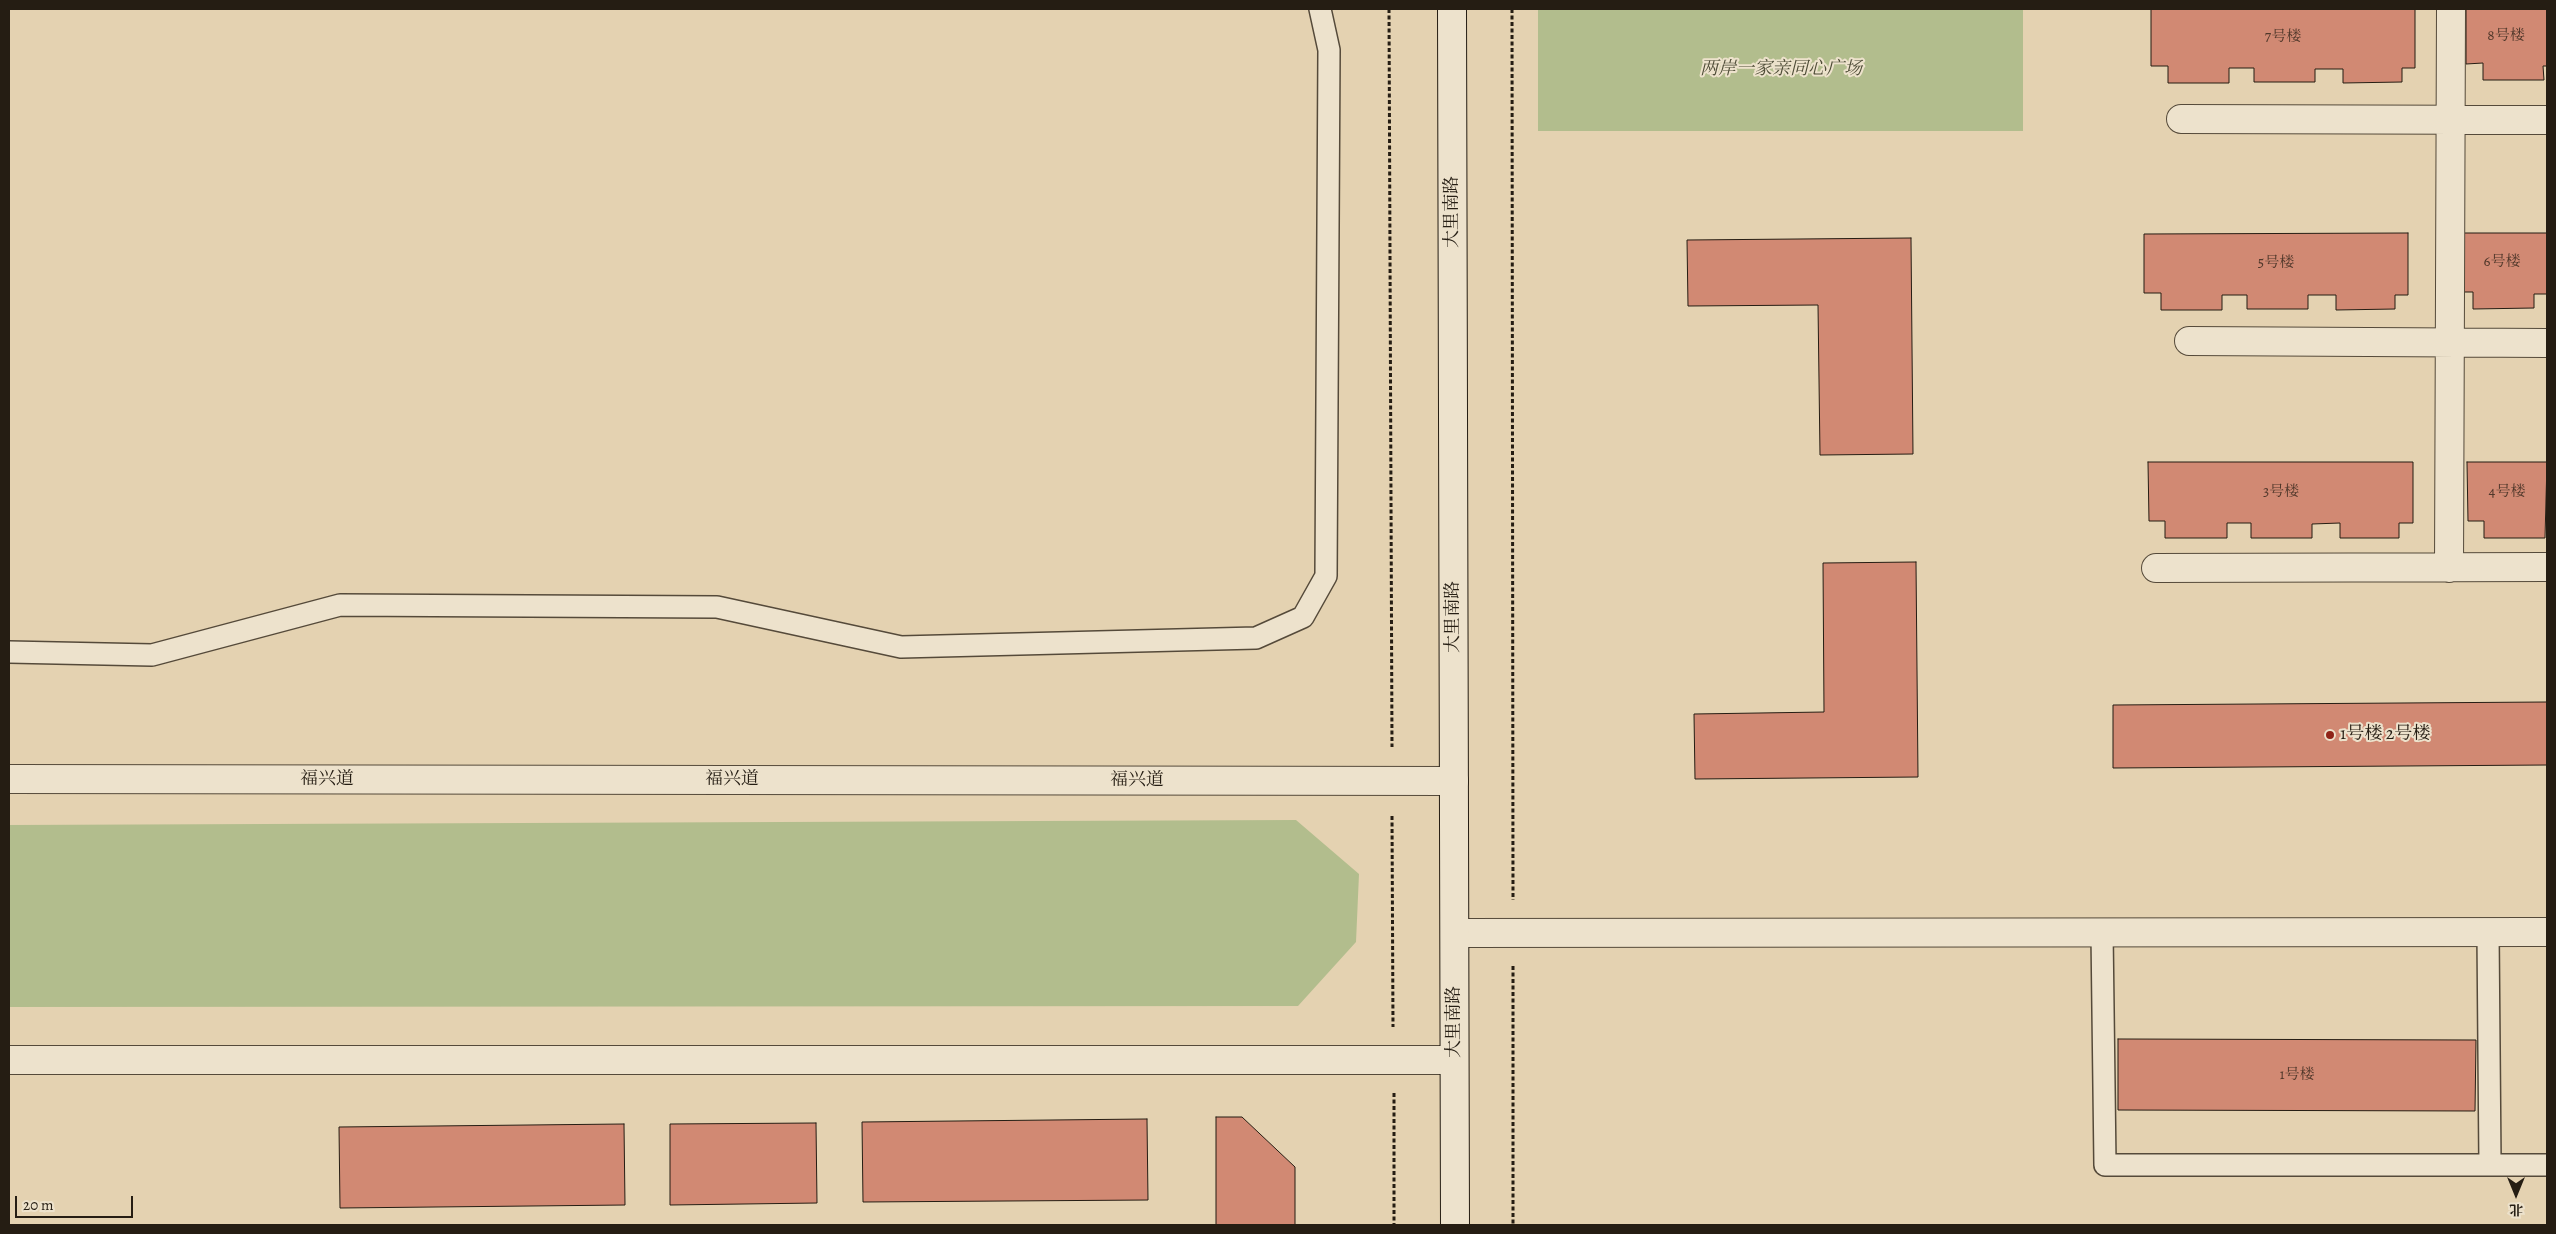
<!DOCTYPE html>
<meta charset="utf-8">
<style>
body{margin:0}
#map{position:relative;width:2556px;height:1234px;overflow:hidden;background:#e4d2b1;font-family:Alegreya,"Noto Serif SC",serif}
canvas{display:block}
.frame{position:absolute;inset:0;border:10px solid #251d13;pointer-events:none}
.north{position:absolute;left:2491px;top:1169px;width:50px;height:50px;-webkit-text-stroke:4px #ede2cc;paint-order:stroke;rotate:180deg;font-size:14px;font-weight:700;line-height:20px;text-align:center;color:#251d13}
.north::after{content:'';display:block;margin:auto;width:18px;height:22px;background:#251d13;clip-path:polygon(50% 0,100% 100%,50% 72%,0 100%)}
.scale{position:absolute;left:15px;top:1196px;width:118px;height:22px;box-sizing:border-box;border:2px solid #251d13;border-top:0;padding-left:6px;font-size:15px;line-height:18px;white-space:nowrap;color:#251d13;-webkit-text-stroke:4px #ede2cc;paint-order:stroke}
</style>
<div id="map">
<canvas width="2556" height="1234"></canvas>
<div class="frame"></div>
<div class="north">北</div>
<div class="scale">20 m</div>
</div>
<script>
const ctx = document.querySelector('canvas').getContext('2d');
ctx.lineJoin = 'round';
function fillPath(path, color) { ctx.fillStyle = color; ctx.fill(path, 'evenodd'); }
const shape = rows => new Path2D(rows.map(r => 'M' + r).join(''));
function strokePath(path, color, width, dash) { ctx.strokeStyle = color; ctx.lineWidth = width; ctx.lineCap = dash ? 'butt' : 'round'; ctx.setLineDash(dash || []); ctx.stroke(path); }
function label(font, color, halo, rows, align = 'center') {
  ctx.font = font + ' Alegreya,"Noto Serif SC",serif'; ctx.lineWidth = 4; ctx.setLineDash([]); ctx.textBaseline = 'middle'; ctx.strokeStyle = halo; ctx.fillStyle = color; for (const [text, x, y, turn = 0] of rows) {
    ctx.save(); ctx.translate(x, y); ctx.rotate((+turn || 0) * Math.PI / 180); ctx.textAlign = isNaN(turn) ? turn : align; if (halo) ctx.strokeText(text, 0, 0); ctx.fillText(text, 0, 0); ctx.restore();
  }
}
fillPath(shape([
 [1538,9,2023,9,2023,131,1538,131],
 [1296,820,1359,874,1356,942,1298,1006,9,1007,9,825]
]), '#b2bd8d');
const building = shape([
 [2151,9,2415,9,2415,68,2402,68,2402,82,2343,83,2343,69,2315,69,2315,82,2254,82,2254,68,2229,68,2229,83,2168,83,2168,66,2151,66,2151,9],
 [2466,9,2547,9,2547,66,2543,66,2544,80,2483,80,2483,63,2466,64,2466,9],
 [2408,233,2408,295,2395,295,2395,309,2336,310,2336,295,2308,295,2308,309,2247,309,2247,295,2222,295,2222,310,2161,310,2161,293,2144,293,2144,234,2408,233],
 [2456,233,2547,233,2547,294,2534,294,2534,308,2473,309,2473,292,2456,292,2456,233],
 [1911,238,1913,454,1820,455,1818,305,1688,306,1687,240,1911,238],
 [2148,462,2413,462,2413,523,2399,523,2399,538,2340,538,2340,523,2312,524,2312,538,2251,538,2251,523,2227,523,2227,538,2165,538,2165,521,2149,521,2148,462],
 [2467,462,2547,462,2545,538,2484,538,2484,521,2468,521,2467,462],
 [1916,562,1918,777,1695,779,1694,714,1824,712,1823,563,1916,562],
 [2547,702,2547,765,2113,768,2113,705,2547,702],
 [2118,1039,2476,1040,2475,1111,2118,1110,2118,1039],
 [1216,1117,1242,1117,1295,1167,1295,1225,1216,1225,1216,1117],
 [1147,1119,1148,1200,863,1202,862,1122,1147,1119],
 [816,1123,817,1203,670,1205,670,1124,816,1123],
 [624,1124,625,1205,340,1208,339,1127,624,1124]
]);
fillPath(building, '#d18973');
strokePath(building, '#251d13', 1);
const service = shape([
 [9,652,152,655,340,605,717,607,901,647,1256,638,1303,617,1326,576,1329,50,1320,9],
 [2102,932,2105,1165,2547,1165],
 [2488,932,2490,1165]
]);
const minor = shape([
 [2181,119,2547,120],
 [2189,341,2547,343],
 [2156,568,2547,567],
 [2449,568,2451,9],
 [1455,933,2547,932]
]);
const tertiary = shape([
 [9,779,1454,781],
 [9,1060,1454,1060]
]);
const secondary = shape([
 [1452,9,1455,1225]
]);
strokePath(service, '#554a3a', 24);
strokePath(minor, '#554a3a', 30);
strokePath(tertiary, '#554a3a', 30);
strokePath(secondary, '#251d13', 30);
strokePath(shape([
 [1389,9,1392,747],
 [1512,9,1513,900],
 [1392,816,1393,1027],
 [1513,966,1513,1225],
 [1394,1093,1394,1225]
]), '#251d13', 3, [4, 2.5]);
strokePath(service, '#ede2cc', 21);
strokePath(minor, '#ede2cc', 28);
strokePath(tertiary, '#ede2cc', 28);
strokePath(secondary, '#ede2cc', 28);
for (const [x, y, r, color] of [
 [2330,735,5,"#8f2418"]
]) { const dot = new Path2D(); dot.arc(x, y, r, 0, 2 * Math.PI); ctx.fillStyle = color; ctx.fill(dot); strokePath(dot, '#ede2cc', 2); }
label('15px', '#50382b', null, [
 ["8号楼",2506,36],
 ["7号楼",2283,37],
 ["6号楼",2502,262],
 ["5号楼",2276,263],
 ["3号楼",2281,492],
 ["4号楼",2507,492],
 ["1号楼",2297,1075]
]);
label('italic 18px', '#4f4d38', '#ede2cc', [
 ["两岸一家亲同心广场",1781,70]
]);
label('18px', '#251d13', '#ede2cc', [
 ["大里南路",1453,212,-90],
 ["大里南路",1454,617,-90],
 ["福兴道",327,780],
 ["福兴道",732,780],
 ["福兴道",1137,781],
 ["大里南路",1455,1022,-90]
]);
label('18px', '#251d13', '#ede2cc', [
 ["1号楼 2号楼",2340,735]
], 'left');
</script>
